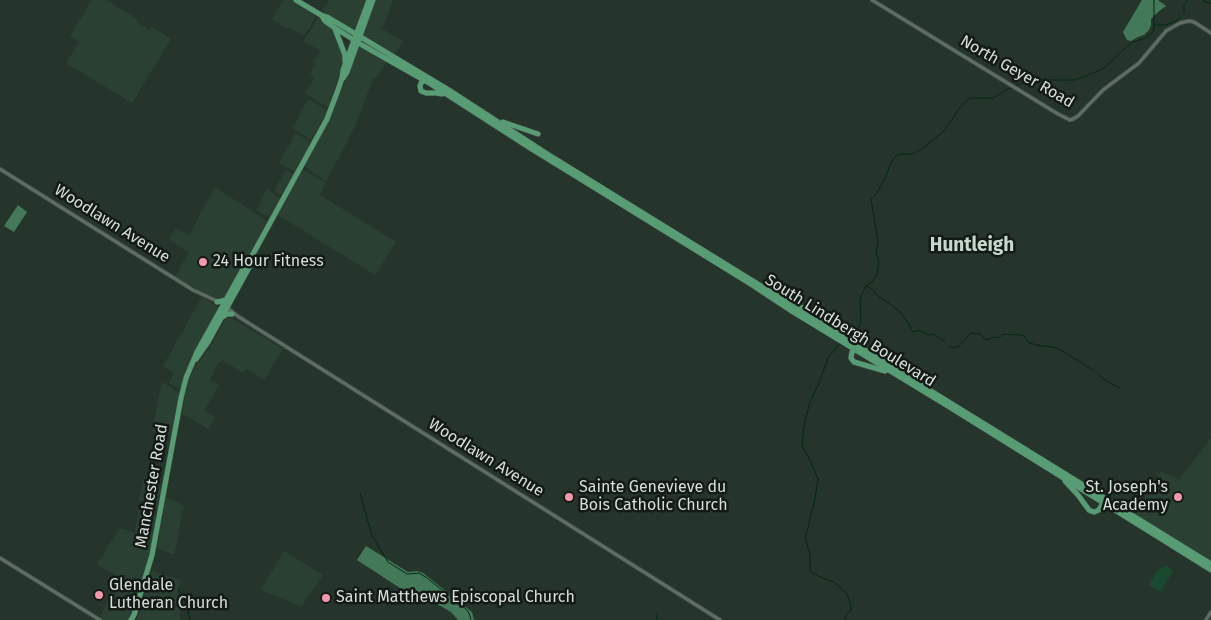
<!DOCTYPE html>
<style>
body{margin:0}
canvas{display:block;background:#26352b}
</style>
<canvas width="1211" height="620"></canvas>
<script>
const ctx = document.querySelector('canvas').getContext('2d');
ctx.lineJoin = 'round';
function fillPath(path, color) { ctx.fillStyle = color; ctx.fill(path, 'evenodd'); }
const shape = rows => new Path2D(rows.map(r => 'M' + r).join(''));
function strokePath(path, color, width, dash) { ctx.strokeStyle = color; ctx.lineWidth = width; ctx.lineCap = dash ? 'butt' : 'round'; ctx.setLineDash(dash || []); ctx.stroke(path); }
function label(font, color, halo, rows, align = 'center') {
  ctx.font = font + ' "Fira Sans",sans-serif'; ctx.lineWidth = 5; ctx.setLineDash([]); ctx.textBaseline = 'middle'; ctx.strokeStyle = halo; ctx.fillStyle = color; for (const [text, x, y, turn = 0] of rows) {
    ctx.save(); ctx.translate(x, y); ctx.rotate((+turn || 0) * Math.PI / 180); ctx.textAlign = isNaN(turn) ? turn : align; if (halo) ctx.strokeText(text, 0, 0); ctx.fillText(text, 0, 0); ctx.restore();
  }
}
fillPath(shape([
 [92,0,106,0,137,19,136,22,150,30,152,27,171,39,132,103,66,63,79,42,70,36],
 [284,0,291,0,315,15,315,18,304,36,289,27,287,29,272,19],
 [329,0,367,0,355,30,353,30,324,13,323,10],
 [375,0,393,0,382,29,403,41,394,55,363,36],
 [318,18,333,28,343,54,344,65,329,106,327,107,305,93,314,78,310,75,316,64,313,62,320,51,304,41],
 [359,46,387,62,375,79,373,79,358,119,349,138,327,180,325,181,304,166,330,118],
 [308,99,325,109,327,112,311,140,292,128,301,114,300,112],
 [296,133,309,141,310,144,294,171,279,163],
 [286,170,292,174,293,175,282,194,280,194,274,191],
 [303,170,326,183,320,195,396,242,375,275,278,215,288,199,288,197,300,171],
 [215,187,267,221,227,296,222,300,215,299,175,277,189,252,169,240,176,228,189,235],
 [267,189,280,199,270,216,268,217,256,210,262,201,261,199],
 [202,297,216,306,218,310,216,315,186,373,181,386,179,388,176,387,169,383,174,373,163,366],
 [226,318,231,318,283,349,264,380,246,369,243,373,222,360,218,363,210,380,219,385,204,411,215,417,208,429,182,413,188,381,197,364,209,349],
 [162,382,179,393,171,434,152,431],
 [1211,438,1211,562,1135,514,1161,471,1179,480],
 [144,476,161,488,157,509,156,509,143,502,139,501],
 [166,497,184,506,174,555,159,549,157,547],
 [142,505,155,513,157,516,149,558,139,592,129,620,104,620,100,618,108,599,111,599,119,578,97,564,120,528,134,533,140,506],
 [284,551,323,575,301,607,285,599,261,590],
 [152,571,181,580,177,592,180,601,180,620,137,620]
]), '#2a4032');
fillPath(shape([
 [1166,566,1173,571,1160,592,1149,585,1157,571]
]), '#194a2f');
fillPath(shape([
 [1142,0,1158,0,1166,6,1158,12,1151,19,1151,25,1149,30,1144,35,1138,37,1131,41,1127,40,1123,32],
 [18,205,27,212,14,232,4,226],
 [366,546,408,572,417,571,423,573,472,612,474,620,458,620,451,612,437,604,423,603,357,560]
]), '#437858');
strokePath(shape([
 [1203,0,1205,2,1211,3],
 [1184,13,1184,4,1188,0],
 [1154,25,1166,25,1176,21,1181,17],
 [866,286,872,289,876,294,899,311,909,324,912,331,914,332,918,330,925,333,928,335,933,334,945,342],
 [845,336,850,331,859,328,861,320,860,301,862,293,866,286,872,282,877,274,879,261,876,253,878,242,871,199,877,193,885,179,891,162,895,157,899,154,912,154,922,149,945,130,958,110,965,102,970,98,993,98,1006,90,1022,83,1039,80,1075,80,1103,69,1131,43,1136,41,1146,38,1152,33,1154,28,1154,0],
 [840,343,828,358,819,383,810,402,804,425,802,446,812,464,818,479,814,504,810,516,809,525,805,536,810,555,810,571,820,577,834,582,847,594,851,606,851,611,846,614,845,620],
 [949,346,953,348,959,346,971,333,980,334,986,340,994,337,999,338,1003,334,1020,335,1024,336,1029,343,1042,346,1048,346,1059,349,1093,370],
 [1097,373,1105,380,1120,388],
 [360,493,372,536,388,562,407,574,419,573,427,578,466,609,469,613,471,620],
 [179,589,185,601,190,620],
 [656,614,657,620]
]), '#002913', 1);
const tertiary = shape([
 [872,0,1058,114,1070,120,1073,119,1078,116,1103,90,1139,63,1166,31,1180,23,1189,21,1194,22,1211,33],
 [0,169,193,290,217,301],
 [226,307,239,317,720,620],
 [0,558,100,620],
 [1206,620,1211,612]
]);
const primary = shape([
 [296,0,321,15,327,17,344,27,452,92,552,157,1211,564],
 [322,16,325,21,335,28,362,45,429,83,530,148,746,281,790,310,948,406,1211,570],
 [335,29,345,55,345,61],
 [343,78,347,72,373,0],
 [426,79,421,83,420,86,421,91,426,93,436,93,442,94],
 [503,122,538,134],
 [217,302,222,301,227,299],
 [798,306,831,318,833,321,833,325,831,327,827,329],
 [221,318,227,314,232,314],
 [855,350,852,352,851,358,854,362,885,371],
 [196,359,208,342,251,264,252,257],
 [1065,481,1078,495,1089,510,1091,511,1094,512,1099,510,1104,501],
 [131,620,134,615,152,555,181,398,186,378,197,352,247,262,253,254,327,119,338,90,342,78,343,70,369,0]
]);
strokePath(tertiary, '#434f47', 4.5);
strokePath(primary, '#434f47', 6);
strokePath(tertiary, '#5e6e64', 3);
strokePath(primary, '#579c75', 5);
for (const [x, y, r, color] of [
 [203,262,5,"#f29aac"],
 [569,497,5,"#f29aac"],
 [1178,497,5,"#f29aac"],
 [99,595,5,"#f29aac"],
 [326,598,5,"#f29aac"]
]) { const dot = new Path2D(); dot.arc(x, y, r, 0, 2 * Math.PI); ctx.fillStyle = color; ctx.fill(dot); strokePath(dot, '#141a16', 2); }
label('16px', '#d6dfd9', '#141a16', [
 ["North Geyer Road",1017,72,30],
 ["Woodlawn Avenue",112,224,32],
 ["South Lindbergh Boulevard",850,331,32],
 ["Woodlawn Avenue",486,458,32],
 ["Manchester Road",152,486,-80]
]);
label('16px', '#d6dfd9', '#141a16', [
 ["24 Hour Fitness",213,262],
 ["Sainte Genevieve du",579,488],
 ["Bois Catholic Church",579,506],
 ["St. Joseph's",1168,488,"right"],
 ["Academy",1168,506,"right"],
 ["Glendale",109,586],
 ["Lutheran Church",109,604],
 ["Saint Matthews Episcopal Church",336,598]
], 'left');
label('bold 19px', '#c6d8cb', '#141a16', [
 ["Huntleigh",972,246]
]);
</script>
